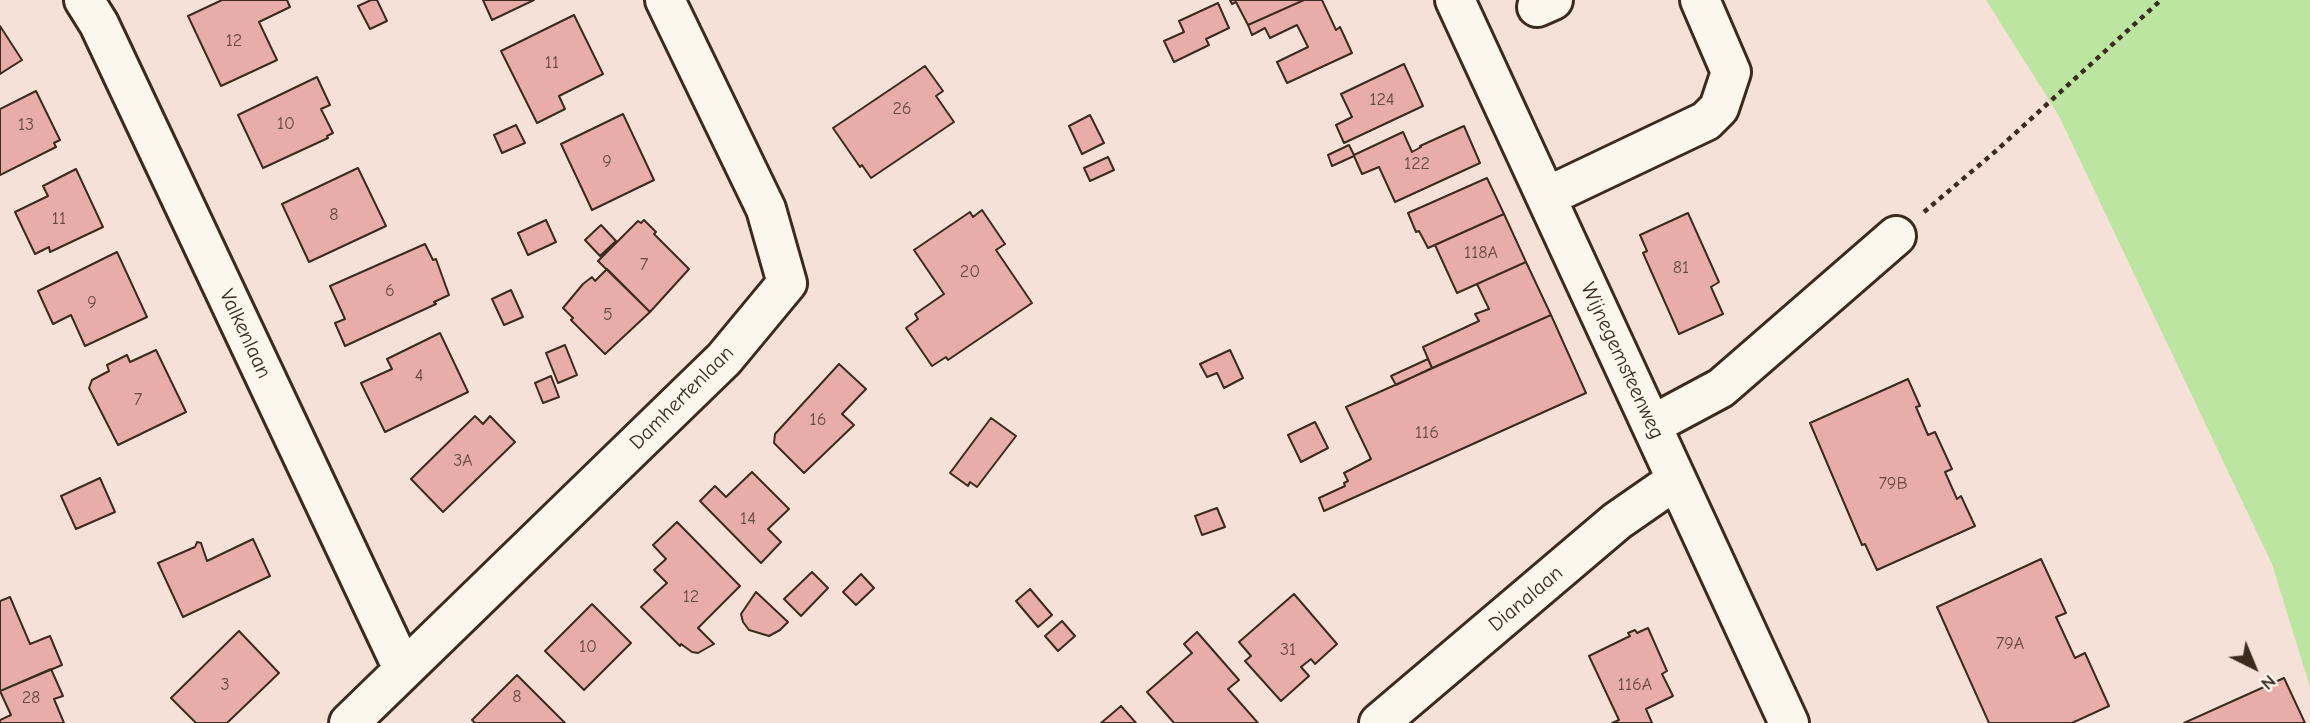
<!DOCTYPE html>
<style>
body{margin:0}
#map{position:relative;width:2310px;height:723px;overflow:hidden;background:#f5e1d8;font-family:"Comic Neue",sans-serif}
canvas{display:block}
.north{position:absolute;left:2219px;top:632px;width:70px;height:70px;-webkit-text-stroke:5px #fbf7ec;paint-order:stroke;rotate:137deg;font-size:19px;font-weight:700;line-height:28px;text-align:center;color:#3b2a1e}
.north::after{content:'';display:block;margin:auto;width:24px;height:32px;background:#3b2a1e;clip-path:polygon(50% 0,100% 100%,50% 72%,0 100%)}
</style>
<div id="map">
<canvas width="2310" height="723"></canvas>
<div class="north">N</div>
</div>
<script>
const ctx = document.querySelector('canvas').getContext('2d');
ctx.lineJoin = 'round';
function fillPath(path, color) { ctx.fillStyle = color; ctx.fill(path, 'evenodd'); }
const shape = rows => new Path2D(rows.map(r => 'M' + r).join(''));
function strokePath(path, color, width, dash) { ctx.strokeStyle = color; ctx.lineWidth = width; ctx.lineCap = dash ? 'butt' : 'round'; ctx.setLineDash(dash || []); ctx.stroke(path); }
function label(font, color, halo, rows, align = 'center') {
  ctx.font = font + ' "Comic Neue",sans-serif'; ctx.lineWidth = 5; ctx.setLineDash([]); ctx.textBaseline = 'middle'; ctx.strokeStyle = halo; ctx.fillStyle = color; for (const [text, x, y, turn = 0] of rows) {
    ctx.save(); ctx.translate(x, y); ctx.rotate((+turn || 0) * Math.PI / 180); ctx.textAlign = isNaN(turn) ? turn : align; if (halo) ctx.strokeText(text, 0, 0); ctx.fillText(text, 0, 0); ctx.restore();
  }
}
fillPath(shape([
 [1986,0,2310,0,2310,687,2272,564,2059,116]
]), '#bce5a1');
const building = shape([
 [222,0,287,0,290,7,259,22,277,60,221,86,188,16,222,0],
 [371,0,377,0,387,21,370,29,358,6,371,0],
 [483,0,534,0,492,20,483,0],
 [1230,0,1304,0,1248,25,1236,2,1232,4,1230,0],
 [1304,0,1322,0,1336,30,1340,27,1352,53,1287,83,1277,62,1308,47,1297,25,1270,38,1265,28,1252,35,1248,25,1304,0],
 [1218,3,1229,28,1206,39,1209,45,1174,62,1164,41,1184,32,1179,21,1218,3],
 [574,15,603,74,559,96,565,109,537,123,501,51,574,15],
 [0,26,22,60,0,74,0,26],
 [1404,64,1423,106,1344,143,1336,125,1352,117,1341,94,1404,64],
 [925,66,943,91,936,96,954,122,871,178,862,165,860,167,833,128,925,66],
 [317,77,330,105,321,109,333,133,327,136,328,138,263,168,238,115,317,77],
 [36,91,60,140,54,143,56,147,0,175,0,109,36,91],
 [623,114,654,180,592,210,561,144,623,114],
 [1090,115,1104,143,1082,154,1069,126,1090,115],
 [516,125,525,143,502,153,494,135,516,125],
 [1464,126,1480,163,1395,202,1379,167,1362,174,1354,156,1332,166,1328,155,1349,145,1354,155,1403,132,1412,152,1421,147,1420,146,1464,126],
 [1108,157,1114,170,1090,181,1084,168,1108,157],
 [358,168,386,226,309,262,282,204,358,168],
 [76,169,103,227,50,252,49,247,35,254,15,212,48,196,43,186,76,169],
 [1487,178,1504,214,1428,248,1419,231,1416,232,1408,213,1487,178],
 [982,210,1005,244,996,250,1032,303,948,360,946,357,932,366,906,328,918,319,915,314,944,294,914,250,970,212,973,217,982,210],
 [1688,213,1719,282,1711,287,1723,314,1679,334,1643,253,1647,251,1640,235,1688,213],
 [1504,214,1526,262,1457,293,1435,245,1504,214],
 [546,220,556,242,528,255,518,233,546,220],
 [644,220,656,232,654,234,689,269,650,312,598,261,638,221,641,223,644,220],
 [601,225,616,241,600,256,585,240,601,225],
 [425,244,433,260,436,259,449,295,434,302,436,304,345,346,335,323,345,319,330,286,425,244],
 [117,252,147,317,85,346,71,315,53,324,38,291,117,252],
 [1526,262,1551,315,1432,368,1423,347,1479,321,1475,314,1489,309,1477,284,1526,262],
 [607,269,650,312,605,354,571,320,573,318,563,308,583,284,592,277,595,281,607,269],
 [511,290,523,317,504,325,492,299,511,290],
 [1551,315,1586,393,1324,511,1319,498,1345,486,1344,483,1348,481,1344,473,1371,459,1346,407,1551,315],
 [440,333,468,392,385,432,361,383,392,369,387,359,440,333],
 [565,345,577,375,558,383,546,353,565,345],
 [156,350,186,412,118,445,89,388,92,380,109,371,107,365,127,355,130,362,156,350],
 [1230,350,1243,378,1224,388,1217,373,1207,377,1200,364,1230,350],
 [1428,359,1432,368,1396,385,1391,376,1428,359],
 [839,364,866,389,842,414,854,425,804,473,774,443,775,434,839,364],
 [551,376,559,397,543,403,535,383,551,376],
 [1908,379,1920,406,1916,407,1928,435,1935,432,1952,469,1945,472,1957,499,1961,496,1975,526,1877,570,1865,544,1862,545,1810,423,1908,379],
 [475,416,483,424,490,416,515,442,443,512,411,479,475,416],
 [991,418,1016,436,977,487,970,482,968,486,950,473,991,418],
 [1315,422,1328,448,1301,462,1288,435,1315,422],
 [752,472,789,509,768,529,781,542,761,563,700,501,715,486,726,497,752,472],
 [100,478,115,512,76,529,61,496,100,478],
 [1217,508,1225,527,1202,535,1195,516,1217,508],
 [677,522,740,586,698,628,714,644,698,653,692,652,681,644,680,646,641,607,667,583,654,570,666,559,653,545,677,522],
 [253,539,270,576,183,617,158,563,195,547,197,542,201,543,207,561,253,539],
 [2041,559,2066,613,2056,617,2075,658,2085,653,2109,706,2072,723,1989,723,1937,607,2041,559],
 [812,572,828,588,801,616,784,599,812,572],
 [861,574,874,588,856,605,843,592,861,574],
 [1030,589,1052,615,1038,627,1016,601,1030,589],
 [756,592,788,622,780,630,769,636,749,630,743,622,741,614,756,592],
 [1294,594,1337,644,1315,664,1311,659,1301,667,1309,676,1281,701,1245,661,1251,656,1239,642,1294,594],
 [10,597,30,644,50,636,62,665,0,691,0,601,10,597],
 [592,604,631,643,584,690,545,651,592,604],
 [1062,621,1075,636,1058,651,1045,636,1062,621],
 [1648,628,1667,671,1662,674,1673,696,1646,709,1652,723,1612,723,1619,720,1589,656,1630,636,1628,633,1635,630,1637,633,1648,628],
 [239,631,279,673,227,723,196,723,171,698,239,631],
 [1197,632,1239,680,1228,689,1258,723,1174,723,1147,692,1192,653,1184,644,1197,632],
 [51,669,63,696,54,699,64,723,0,723,0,720,11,715,0,691,51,669],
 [517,675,565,723,475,723,472,720,517,675],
 [2284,678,2305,723,2184,723,2284,678],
 [1121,706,1136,723,1101,723,1121,706]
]);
fillPath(building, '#e8ada8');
strokePath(building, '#3b2a1e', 2);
const minor = shape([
 [84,0,99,24,403,669],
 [1455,0,1789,723],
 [1537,7,1553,0],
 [1546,197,1706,121,1719,108,1731,72,1700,0],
 [1652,425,1721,388,1896,236],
 [349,723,724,359,787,283,766,209,665,0],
 [1379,723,1617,521,1676,480]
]);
strokePath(minor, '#3b2a1e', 44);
strokePath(shape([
 [1924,212,1997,150,2161,0]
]), '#3b2a1e', 4.5, [5, 5]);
strokePath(minor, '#fbf7ec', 38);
label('18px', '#664b40', null, [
 ["12",234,41],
 ["11",552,63],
 ["124",1382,100],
 ["26",902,109],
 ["10",286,124],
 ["13",26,125],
 ["9",607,162],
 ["122",1417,164],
 ["8",334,215],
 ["11",59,219],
 ["118A",1481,253],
 ["7",644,265],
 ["81",1681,268],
 ["20",970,272],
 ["6",390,291],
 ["9",92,303],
 ["5",608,315],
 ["4",419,376],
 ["7",138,400],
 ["16",818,420],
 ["116",1427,433],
 ["3A",463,461],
 ["79B",1893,484],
 ["14",748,519],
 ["12",691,597],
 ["79A",2010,644],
 ["10",588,647],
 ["31",1288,650],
 ["3",225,685],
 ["116A",1635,685],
 ["8",517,697],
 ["28",31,698]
]);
label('21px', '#3b2a1e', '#fbf7ec', [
 ["Valkenlaan",245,334,65],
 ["Wijnegemsteenweg",1622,361,65],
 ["Damhertenlaan",682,398,-45],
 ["Dianalaan",1526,599,-40]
]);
</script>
